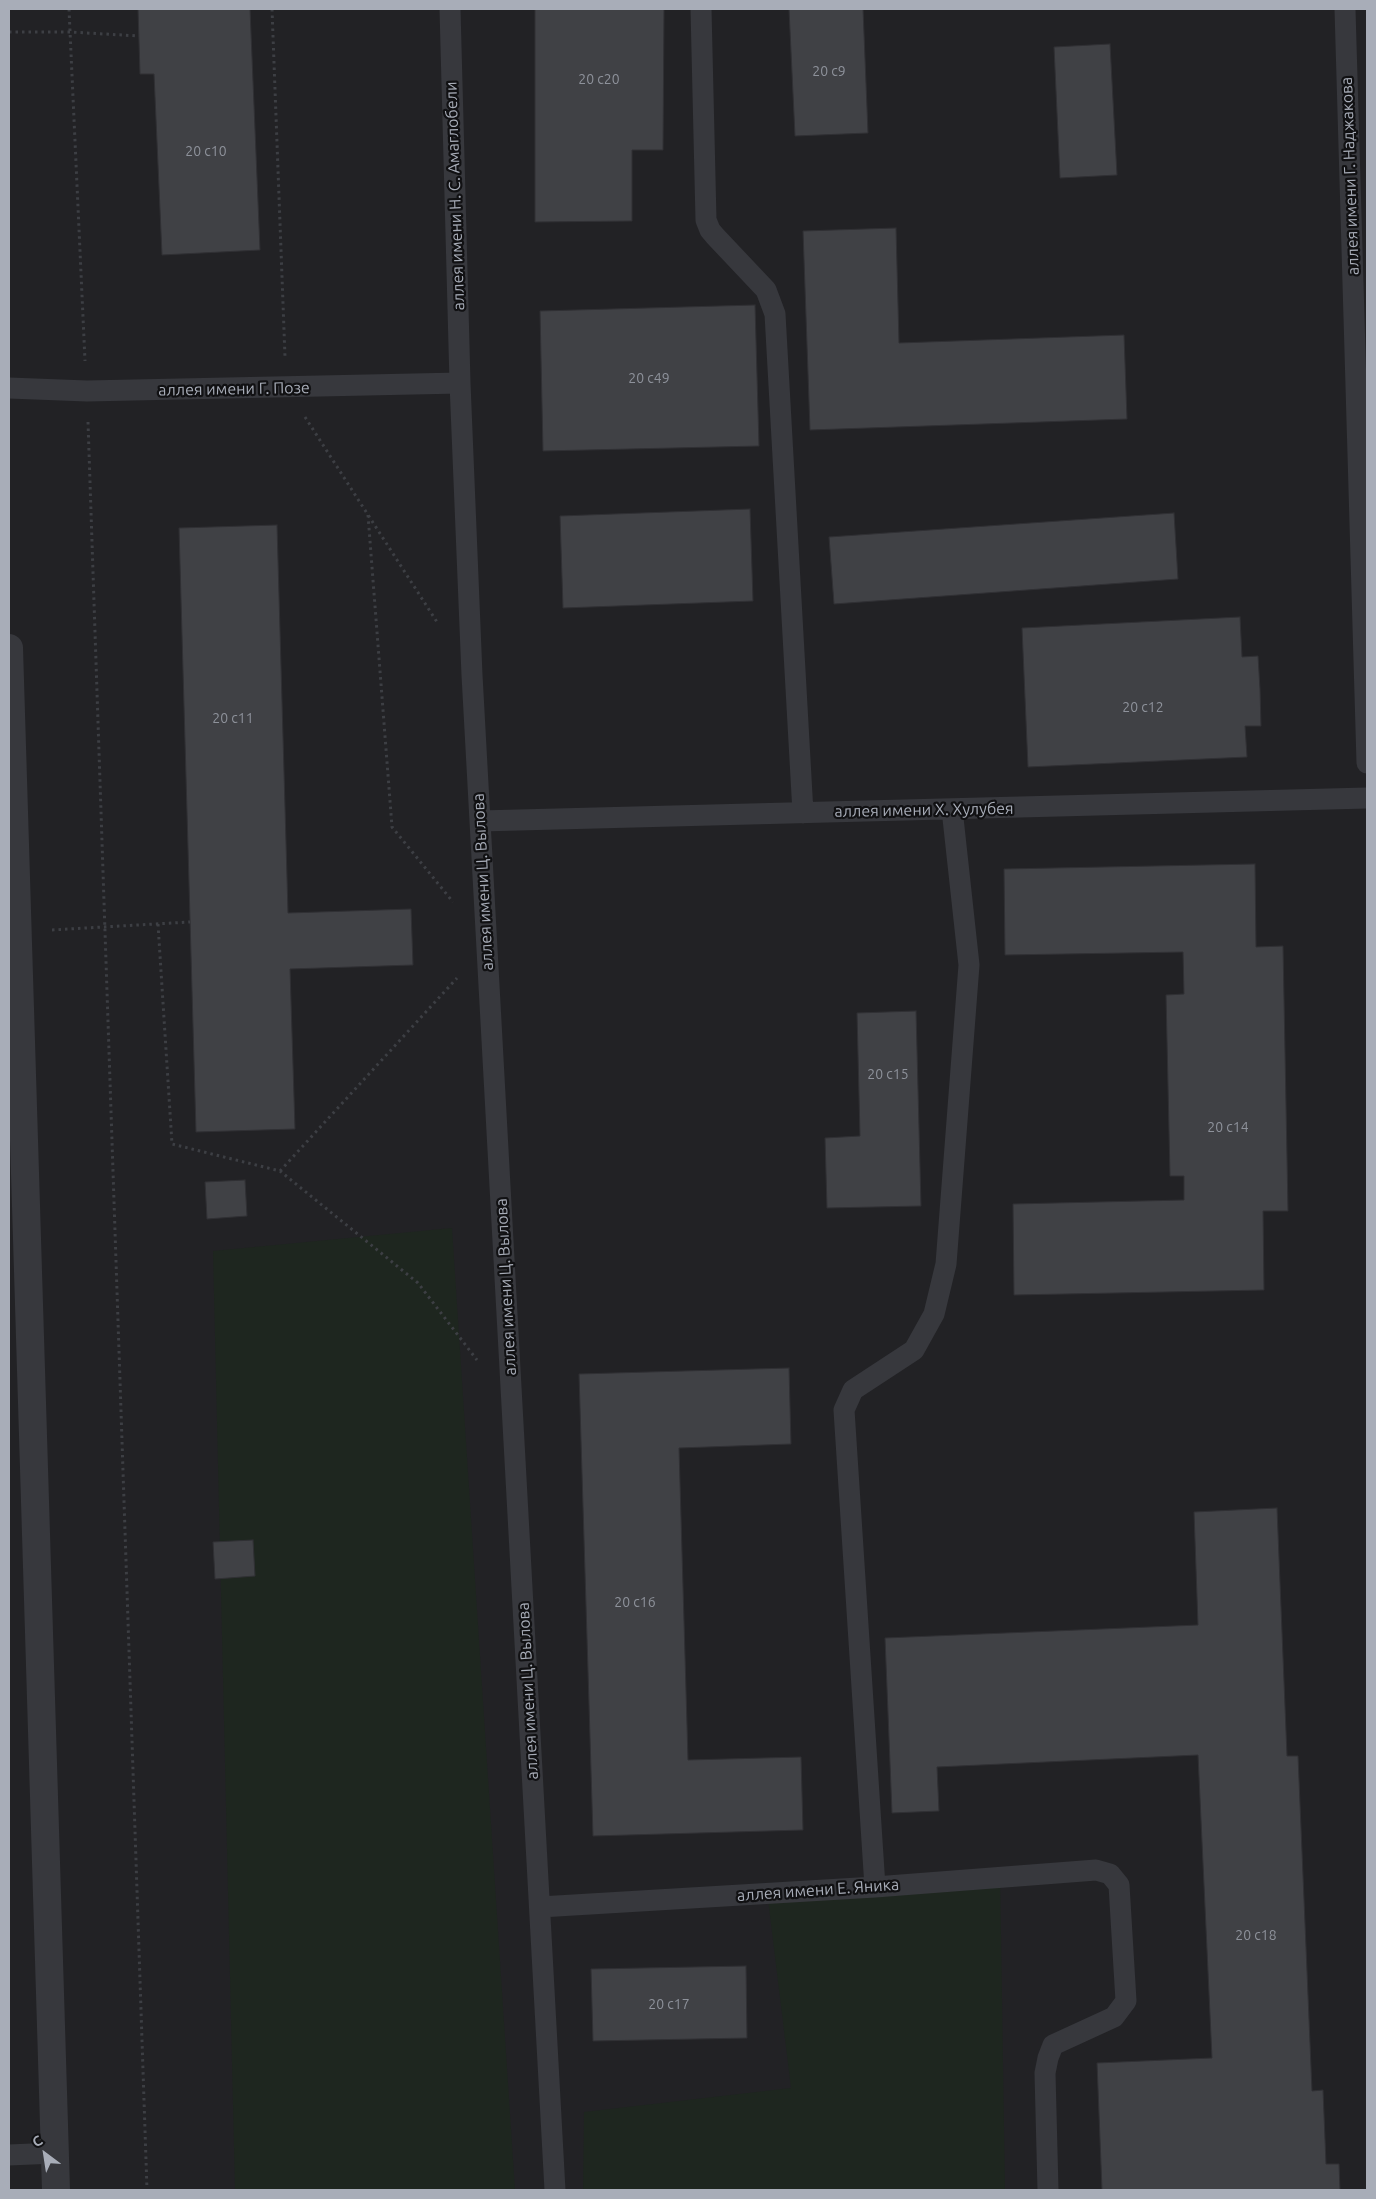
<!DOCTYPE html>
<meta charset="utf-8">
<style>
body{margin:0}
#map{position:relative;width:1376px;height:2199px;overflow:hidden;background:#161618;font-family:Ubuntu,sans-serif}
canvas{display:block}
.frame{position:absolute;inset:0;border:10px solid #a8adb8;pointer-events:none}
.north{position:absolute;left:20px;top:2129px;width:50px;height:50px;-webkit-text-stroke:4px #111113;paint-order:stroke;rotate:329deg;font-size:14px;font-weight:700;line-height:20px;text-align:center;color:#a8adb8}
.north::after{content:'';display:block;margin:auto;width:18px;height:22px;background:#a8adb8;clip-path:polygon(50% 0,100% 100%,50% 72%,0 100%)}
</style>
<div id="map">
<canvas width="1376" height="2199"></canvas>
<div class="frame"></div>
<div class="north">С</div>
</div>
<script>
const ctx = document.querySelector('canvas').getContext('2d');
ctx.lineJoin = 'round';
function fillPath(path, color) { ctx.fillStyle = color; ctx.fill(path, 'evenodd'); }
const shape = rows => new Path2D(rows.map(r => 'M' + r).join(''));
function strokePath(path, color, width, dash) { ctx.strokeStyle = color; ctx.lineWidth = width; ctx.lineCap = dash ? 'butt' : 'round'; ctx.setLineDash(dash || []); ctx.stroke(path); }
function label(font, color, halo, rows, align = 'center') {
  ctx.font = font + ' Ubuntu,sans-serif'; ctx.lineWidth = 4.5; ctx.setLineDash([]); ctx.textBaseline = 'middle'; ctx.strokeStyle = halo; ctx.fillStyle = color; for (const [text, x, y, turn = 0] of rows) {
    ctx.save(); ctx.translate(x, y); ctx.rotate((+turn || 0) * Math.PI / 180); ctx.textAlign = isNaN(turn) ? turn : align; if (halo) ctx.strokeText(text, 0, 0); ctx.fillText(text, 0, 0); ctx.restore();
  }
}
fillPath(shape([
 [9,9,1367,9,1367,2190,9,2190]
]), '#222225');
fillPath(shape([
 [452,1228,515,2190,235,2190,213,1251],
 [1000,1871,1005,2190,583,2190,584,2112,791,2088,767,1891]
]), '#1e261f');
const building = shape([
 [138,9,250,9,260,250,162,255,154,74,140,74,138,9],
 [535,9,664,9,663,150,632,150,632,221,535,222,535,9],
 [789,9,863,9,868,133,795,136,789,9],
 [1110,44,1117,175,1060,178,1054,47,1110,44],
 [896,228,899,343,1124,335,1127,419,810,430,803,231,896,228],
 [755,305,759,446,543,451,540,311,755,305],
 [750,509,753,601,563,608,560,516,750,509],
 [1174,513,1178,579,834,604,829,537,1174,513],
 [277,525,288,913,411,909,413,965,290,969,295,1129,196,1132,179,528,277,525],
 [1240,617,1242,657,1258,656,1260,689,1261,726,1245,726,1247,757,1028,767,1022,628,1240,617],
 [1255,864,1256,947,1283,946,1288,1211,1263,1211,1264,1290,1014,1295,1013,1204,1184,1200,1184,1176,1170,1176,1166,995,1184,994,1183,952,1005,955,1004,869,1255,864],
 [916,1011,921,1206,827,1208,825,1138,860,1136,857,1013,916,1011],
 [245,1180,247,1216,207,1219,205,1182,245,1180],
 [789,1368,791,1444,679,1448,688,1760,801,1757,803,1830,593,1836,579,1374,789,1368],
 [1277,1508,1287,1756,1298,1756,1312,2091,1323,2090,1326,2164,1339,2164,1340,2190,1102,2190,1097,2063,1212,2058,1198,1755,937,1767,939,1811,892,1813,885,1638,1198,1625,1194,1512,1277,1508],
 [253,1540,255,1576,215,1579,213,1542,253,1540],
 [746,1966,747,2038,593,2041,591,1969,746,1966]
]);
fillPath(building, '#404145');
strokePath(building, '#303034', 1);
strokePath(shape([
 [69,9,85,361],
 [272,9,285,357],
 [9,32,70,32,139,36],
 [305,417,437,622],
 [88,422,147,2190],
 [368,515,392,827,453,902],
 [158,924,172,1144,280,1171,418,1283,477,1360],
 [52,930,190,922],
 [280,1171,457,978]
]), '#3d3f44', 3, [2.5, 4]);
strokePath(shape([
 [450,9,460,383,472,675,555,2190],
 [701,9,706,220,710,230,715,236,766,290,775,314,803,813],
 [1345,9,1367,763],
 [9,388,87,391,460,383],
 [480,821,1367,798],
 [875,1887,844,1410,853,1390,914,1350,934,1314,946,1264,969,965,952,809],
 [540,1907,875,1887,1096,1870,1110,1874,1119,1885,1126,2001,1114,2017,1053,2045,1048,2058,1045,2073,1048,2190],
 [9,2155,55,2153]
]), '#37383d', 21);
strokePath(shape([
 [9,648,56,2190]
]), '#37383d', 28);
label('14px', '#8e929b', null, [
 ["20 с9",829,71],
 ["20 с20",599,79],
 ["20 с10",206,151],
 ["20 с49",649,378],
 ["20 с12",1143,707],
 ["20 с11",233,718],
 ["20 с15",888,1074],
 ["20 с14",1228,1127],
 ["20 с16",635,1602],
 ["20 с18",1256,1935],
 ["20 с17",669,2004]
]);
label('16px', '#a8adb8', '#111113', [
 ["аллея имени Г. Наджакова",1350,176,-92],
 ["аллея имени Н. С. Амаглобели",455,196,-92],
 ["аллея имени Г. Позе",234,389,-1],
 ["аллея имени Х. Хулубея",924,810,-1],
 ["аллея имени Ц. Вылова",483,882,-93],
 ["аллея имени Ц. Вылова",506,1287,-93],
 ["аллея имени Ц. Вылова",528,1691,-93],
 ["аллея имени Е. Яника",818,1890,-4]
]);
</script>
